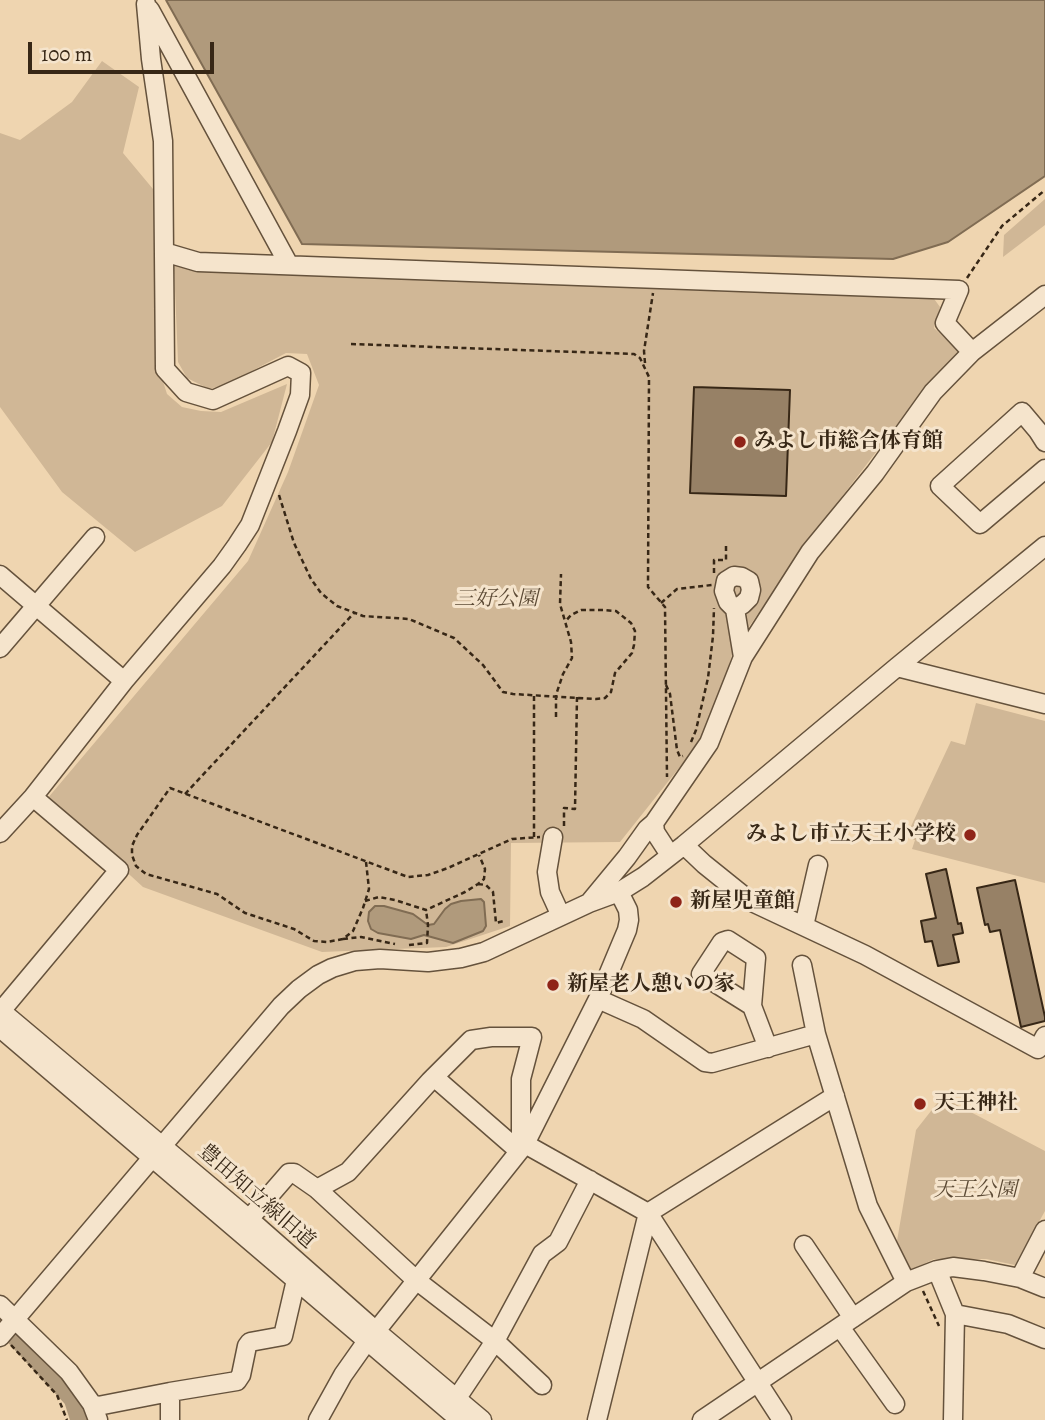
<!DOCTYPE html>
<meta charset="utf-8">
<style>
body{margin:0}
#map{position:relative;width:1045px;height:1420px;overflow:hidden;background:#efd5b0;font-family:Alegreya,serif}
canvas{display:block}
.scale{position:absolute;left:28px;top:42px;width:186px;height:32px;box-sizing:border-box;border:4px solid #372716;border-top:0;padding-left:9px;font-size:21px;line-height:24px;white-space:nowrap;color:#372716;-webkit-text-stroke:5px #f5e4cc;paint-order:stroke}
</style>
<div id="map">
<canvas width="1045" height="1420"></canvas>
<div class="scale">100 m</div>
</div>
<script>
const ctx = document.querySelector('canvas').getContext('2d');
ctx.lineJoin = 'round';
function fillPath(path, color) { ctx.fillStyle = color; ctx.fill(path, 'evenodd'); }
const shape = rows => new Path2D(rows.map(r => 'M' + r).join(''));
function strokePath(path, color, width, dash) { ctx.strokeStyle = color; ctx.lineWidth = width; ctx.lineCap = dash ? 'butt' : 'round'; ctx.setLineDash(dash || []); ctx.stroke(path); }
function label(font, color, halo, rows, align = 'center') {
  ctx.font = font + ' Alegreya,"Noto Serif JP",serif'; ctx.lineWidth = 6; ctx.setLineDash([]); ctx.textBaseline = 'middle'; ctx.strokeStyle = halo; ctx.fillStyle = color; for (const [text, x, y, turn = 0] of rows) {
    ctx.save(); ctx.translate(x, y); ctx.rotate((+turn || 0) * Math.PI / 180); ctx.textAlign = isNaN(turn) ? turn : align; if (halo) ctx.strokeText(text, 0, 0); ctx.fillText(text, 0, 0); ctx.restore();
  }
}
fillPath(shape([
 [102,61,139,87,123,153,153,189,159,273,160,372,167,394,182,407,201,411,221,412,287,384,272,442,222,506,135,552,62,492,0,407,0,133,20,140,72,102],
 [1045,199,1045,225,1003,257,1004,235],
 [174,265,215,272,932,296,940,307,934,328,960,352,935,375,821,524,734,648,710,729,620,842,511,843,510,926,446,947,322,952,143,887,47,799,248,561,288,472,319,385,307,354,286,353,227,384,209,389,187,378,178,362],
 [976,703,1045,721,1045,883,912,849,915,840,906,837,951,741,965,745],
 [942,1097,1045,1151,1045,1211,1015,1265,986,1259,934,1259,909,1271,897,1241,916,1130]
]), '#d0b796');
const water = shape([
 [166,0,1045,0,1045,176,948,242,893,259,302,244,166,0],
 [481,899,484,902,486,926,483,931,453,943,424,935,411,939,378,933,371,929,368,921,369,912,375,906,384,906,413,914,428,925,434,924,445,909,451,904,461,901,481,899]
]);
fillPath(water, '#b09a7c');
strokePath(water, '#806c53', 2);
strokePath(shape([
 [0,1317,75,1398,82,1420]
]), '#b09a7c', 23);
const building = shape([
 [694,387,790,390,786,496,690,493,694,387],
 [946,869,958,924,961,923,963,933,953,935,959,962,938,966,932,941,925,942,921,921,936,918,926,874,946,869],
 [1015,880,1045,1017,1045,1021,1021,1027,1000,930,990,932,988,924,985,925,977,888,1015,880]
]);
fillPath(building, '#978166');
strokePath(building, '#372716', 2);
const minor = shape([
 [150,10,289,265],
 [164,252,198,262,959,290,945,323,972,352],
 [1045,442,1038,431,1022,412,940,486,980,524,1045,469],
 [0,575,124,681],
 [735,609,743,604,749,598,751,590,749,581,742,577,734,576,726,581,724,591,728,602,735,609,743,657],
 [0,648,95,537],
 [897,667,1045,704],
 [0,833,33,797,124,681,222,566,237,545,250,525,287,431,300,395,301,373,288,366,213,400,186,392,165,369,163,141,151,59,146,4],
 [553,837,547,872,550,892,561,916],
 [684,845,704,864,750,901,865,955,1038,1049,1045,1036],
 [670,855,655,832,654,823,709,743,743,657,810,552,875,473,933,392,972,352,1045,295],
 [589,903,627,857,647,829,654,823],
 [804,926,818,865],
 [802,965,816,1034,868,1206,906,1282],
 [598,999,643,1019,705,1062,712,1063,816,1034],
 [752,1006,701,974,722,942,728,940,756,958,752,1006,768,1048],
 [0,1010,249,1219,376,1331,482,1420],
 [1,1011,119,870,33,797],
 [0,1028,460,1420],
 [434,1077,519,1151],
 [525,1144,648,1213,782,1420],
 [317,1189,416,1280,495,1341,542,1385],
 [249,1219,289,1173,294,1173,317,1189,348,1172,430,1081,471,1040,491,1037,532,1037,521,1079,521,1147],
 [804,1245,853,1318],
 [937,1270,955,1314,953,1420],
 [1020,1278,1045,1230],
 [0,1305,69,1372,92,1404,98,1420],
 [955,1314,1008,1324,1045,1339],
 [840,1327,895,1404],
 [376,1331,525,1144,598,999,627,930,629,920,628,910,619,892],
 [0,1337,281,1006,299,989,318,975,332,968,355,961,380,959,428,962,461,958,484,952,589,903,619,892,643,877,684,845,897,667,1045,546],
 [457,1398,495,1341,542,1254,558,1242,590,1180],
 [92,1404,98,1406,170,1392,237,1381,241,1375,247,1346,250,1342,283,1336,296,1280],
 [170,1420,170,1392],
 [318,1420,343,1375,367,1341],
 [597,1420,648,1213,835,1096],
 [702,1420,906,1282,937,1270,953,1267,984,1271,1020,1278,1045,1288]
]);
strokePath(minor, '#65523c', 21);
strokePath(shape([
 [967,278,1002,226,1045,190],
 [351,344,634,354,640,358,649,377,648,587,665,607,667,777],
 [645,363,644,351,653,293],
 [279,495,294,543,311,579,321,593,337,606,363,616,409,619,454,638,483,665,503,692,513,694,596,699,605,698,611,692,615,673,632,653,634,645,635,631,631,623,616,611,603,610,581,610,571,615,565,622],
 [714,573,714,560,726,560,726,545],
 [661,603,677,589,712,585],
 [666,685,670,694,677,750,680,757,683,756],
 [556,717,556,695,563,674,572,658,571,642,560,604,561,574],
 [691,742,696,730,708,678,713,636,714,608],
 [185,794,354,613],
 [564,826,564,808,575,809,577,697],
 [534,837,534,694],
 [366,862,369,889,363,908,353,931,343,939,327,942,314,941,294,929,245,913,217,894,146,874,136,866,132,855,132,846,137,835,170,788,408,877,428,875,448,868,512,839,540,837],
 [478,884,486,885,493,892,496,923,504,921],
 [365,901,379,897,395,900,426,910,465,892,478,884,484,879,485,869,479,855],
 [343,939,361,937,395,944],
 [409,945,427,943,428,925,426,910],
 [923,1291,939,1326],
 [11,1345,57,1395,67,1420]
]), '#372716', 2.5, [5, 3.5]);
strokePath(minor, '#f5e4cc', 18);
for (const [x, y, r, color] of [
 [740,442,7,"#8f2418"],
 [970,835,7,"#8f2418"],
 [676,902,7,"#8f2418"],
 [553,985,7,"#8f2418"],
 [920,1104,7,"#8f2418"]
]) { const dot = new Path2D(); dot.arc(x, y, r, 0, 2 * Math.PI); ctx.fillStyle = color; ctx.fill(dot); strokePath(dot, '#f5e4cc', 2.5); }
label('bold 21px', '#372716', '#f5e4cc', [
 ["みよし市総合体育館",754,442],
 ["みよし市立天王小学校",956,835,"right"],
 ["新屋児童館",690,902],
 ["新屋老人憩いの家",567,985],
 ["天王神社",934,1104]
], 'left');
label('italic 21px', '#5d4b36', '#f5e4cc', [
 ["三好公園",496,600],
 ["天王公園",975,1191]
]);
label('21px', '#372716', '#f5e4cc', [
 ["豊田知立線旧道",256,1197,41]
]);
</script>
